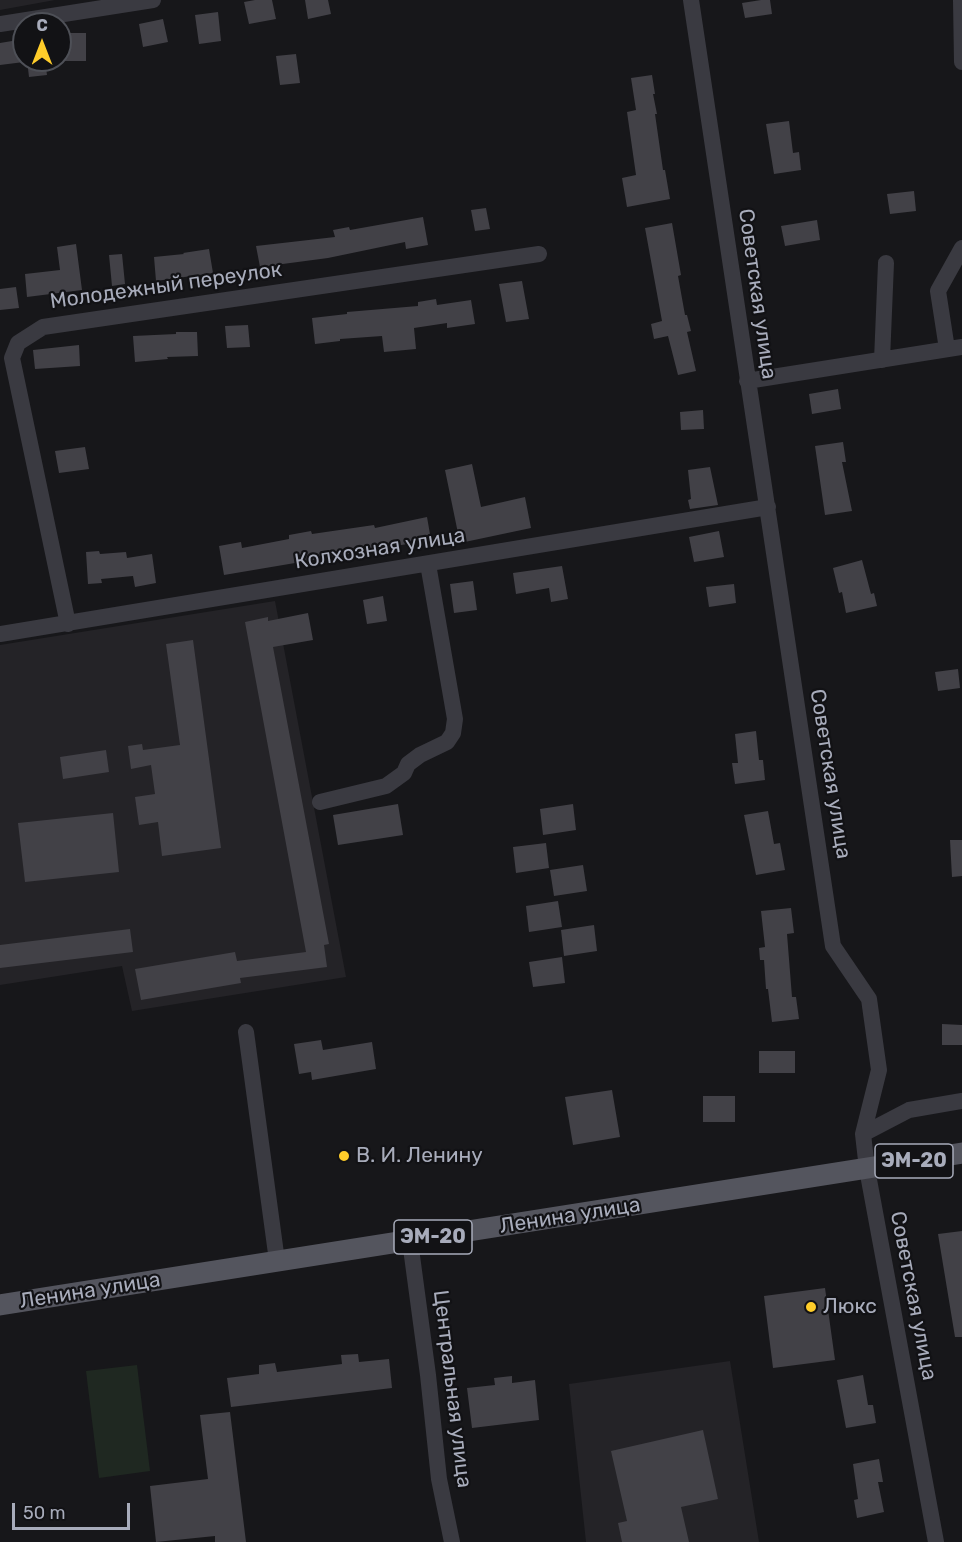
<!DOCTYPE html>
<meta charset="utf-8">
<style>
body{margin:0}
#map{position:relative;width:962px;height:1542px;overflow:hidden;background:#17171a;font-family:Rubik,sans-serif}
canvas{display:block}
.north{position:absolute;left:12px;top:12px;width:60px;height:60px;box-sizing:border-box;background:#121215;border:2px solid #4e5057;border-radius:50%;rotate:0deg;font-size:16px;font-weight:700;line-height:24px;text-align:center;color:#a8acbb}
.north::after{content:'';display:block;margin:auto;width:21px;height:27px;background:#ffcd2a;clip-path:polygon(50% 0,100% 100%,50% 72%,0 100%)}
.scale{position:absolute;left:12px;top:1503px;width:118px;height:27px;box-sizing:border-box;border:3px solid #a8acbb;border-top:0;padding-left:8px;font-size:18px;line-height:21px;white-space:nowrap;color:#a8acbb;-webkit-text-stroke:4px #121215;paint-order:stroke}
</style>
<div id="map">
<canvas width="962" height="1542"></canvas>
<div class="north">С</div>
<div class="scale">50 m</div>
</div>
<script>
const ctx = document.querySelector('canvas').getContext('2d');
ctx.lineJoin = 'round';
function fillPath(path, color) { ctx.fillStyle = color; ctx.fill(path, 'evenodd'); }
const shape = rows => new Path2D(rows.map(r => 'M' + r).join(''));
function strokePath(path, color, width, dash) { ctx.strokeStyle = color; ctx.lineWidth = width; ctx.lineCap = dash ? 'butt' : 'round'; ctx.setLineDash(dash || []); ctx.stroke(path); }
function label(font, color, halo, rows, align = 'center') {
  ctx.font = font + ' Rubik,sans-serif'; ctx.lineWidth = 4.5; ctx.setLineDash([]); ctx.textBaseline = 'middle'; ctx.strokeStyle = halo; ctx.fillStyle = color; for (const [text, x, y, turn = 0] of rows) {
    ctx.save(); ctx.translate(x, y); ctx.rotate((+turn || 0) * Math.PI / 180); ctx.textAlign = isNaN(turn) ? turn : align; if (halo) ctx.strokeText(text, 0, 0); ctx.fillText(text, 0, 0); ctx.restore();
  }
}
fillPath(shape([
 [0,0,55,0,0,10],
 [275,601,346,977,132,1011,122,966,0,985,0,645],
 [730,1361,759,1542,586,1542,569,1384]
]), '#242327');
fillPath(shape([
 [137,1365,150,1471,99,1478,86,1371]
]), '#1f2821');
fillPath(shape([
 [255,0,272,0,276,19,249,24,244,2],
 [305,0,328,0,331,14,308,19],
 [761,0,770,0,772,14,745,18,742,3],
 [218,12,221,41,199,44,195,15],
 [163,19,168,42,143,47,139,24],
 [65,33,86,33,86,61,65,61],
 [24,39,24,62,0,65,0,43],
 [296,54,300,83,280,85,276,56],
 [27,60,45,60,47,75,29,77],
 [652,75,655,94,653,94,657,114,655,114,663,170,665,170,670,199,627,207,622,178,636,175,627,112,636,110,631,78],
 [789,121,793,153,799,152,801,170,774,174,766,124],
 [914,191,916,211,890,214,887,194],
 [486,208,490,229,475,231,471,210],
 [423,217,428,245,406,249,405,242,328,258,260,267,256,246,335,237,333,230,349,227,350,230],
 [817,220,820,240,785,246,781,226],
 [672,223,681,275,678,276,685,315,687,315,691,331,687,332,696,371,678,375,668,336,654,339,651,324,662,321,645,228],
 [76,244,82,290,27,297,25,274,60,270,57,247],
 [209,249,213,273,156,281,154,257,184,254,183,253],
 [122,254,125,284,112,286,109,255],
 [522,281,529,319,506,322,499,284],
 [16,287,19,308,0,310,0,289],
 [436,299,437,305,471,300,475,324,447,328,447,323,414,328,416,349,384,352,382,336,340,339,340,341,315,344,312,318,347,314,347,312,418,306,418,302],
 [248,325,250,347,227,348,225,326],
 [176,332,197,332,198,356,167,357,168,359,135,362,133,336,176,334],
 [79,345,80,366,35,369,33,350],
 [838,389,841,409,812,414,809,394],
 [703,410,704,429,681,430,680,412],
 [843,442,846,462,842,462,852,511,825,515,815,446],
 [85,447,89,469,59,473,55,451],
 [472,464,481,507,525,497,531,528,460,543,445,470],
 [710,467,718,505,690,509,688,500,691,499,688,470],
 [427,517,431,540,224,575,219,546,241,542,242,548,289,539,289,535,311,531,312,534,374,525,375,528],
 [719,531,724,557,694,562,689,537],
 [99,551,100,554,126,552,127,558,152,554,156,583,135,587,133,576,101,579,102,583,88,584,86,552],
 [862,560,871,594,874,593,877,606,846,613,842,592,839,593,833,568],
 [562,566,568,599,551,602,549,588,516,594,513,573],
 [473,581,477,610,454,613,450,584],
 [734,584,736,603,709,607,706,587],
 [383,596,387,621,367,624,363,600],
 [308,613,313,640,273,647,329,944,324,945,327,967,240,978,241,983,141,1000,135,969,235,952,237,961,306,952,245,622,268,617,268,621],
 [193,640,221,848,162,856,158,822,139,825,135,797,155,794,151,765,131,769,128,746,142,744,143,750,180,745,166,644],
 [958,669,960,688,938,691,935,672],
 [756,731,759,760,763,760,765,780,735,784,732,763,738,763,735,734],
 [106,750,109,772,63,779,60,757],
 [398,804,403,835,338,845,333,815],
 [573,804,576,830,543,835,540,809],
 [768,811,774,844,780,843,785,870,756,875,744,815],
 [113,813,119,872,25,882,18,823],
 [950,840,962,840,962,876,952,877],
 [546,843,549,868,516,873,513,847],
 [583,865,587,891,554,896,550,870],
 [558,901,562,927,529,932,526,906],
 [791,908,794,933,787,934,792,997,796,997,799,1019,772,1022,768,989,766,989,764,960,760,960,759,948,765,947,761,911],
 [594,925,597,951,564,956,561,930],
 [130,929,133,952,0,968,0,945],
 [562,957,565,983,533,987,529,962],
 [942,1024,962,1025,962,1045,942,1045],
 [321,1040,323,1050,372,1042,376,1069,312,1080,311,1072,299,1074,294,1044],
 [759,1051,795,1051,795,1073,759,1073],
 [612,1090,620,1137,573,1145,565,1097],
 [703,1096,735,1096,735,1122,703,1122],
 [962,1231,962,1337,955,1337,938,1234],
 [825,1288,835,1360,773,1368,764,1296],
 [358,1354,359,1362,389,1359,392,1388,231,1407,227,1378,259,1374,259,1365,275,1363,277,1372,342,1364,341,1355],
 [863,1375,868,1405,873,1405,876,1423,846,1428,837,1380],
 [512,1376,512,1383,535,1380,539,1420,472,1428,467,1388,495,1385,494,1378],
 [230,1412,246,1542,215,1542,215,1536,156,1542,150,1486,208,1479,200,1415],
 [703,1430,718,1499,681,1507,689,1542,622,1542,618,1523,627,1521,611,1451],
 [879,1459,883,1482,878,1482,884,1512,857,1518,854,1500,858,1499,853,1464]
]), '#424147');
strokePath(shape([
 [691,0,833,946,869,999,879,1070,863,1134,867,1169,936,1542],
 [961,0,962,62],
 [0,24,153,0],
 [947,349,938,291,962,248],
 [882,360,886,263],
 [747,381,962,347],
 [68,624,12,358,18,343,43,327,539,254],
 [0,634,768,507],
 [320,802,386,786,404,773,408,764,420,755,447,742,453,733,455,719,428,564],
 [246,1032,277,1261],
 [863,1134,909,1110,962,1101],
 [410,1241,428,1375,439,1479,452,1542]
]), '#3a3a41', 16);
strokePath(shape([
 [0,1305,962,1153]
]), '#54555e', 21);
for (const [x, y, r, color] of [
 [344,1156,6,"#ffcd2a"],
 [811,1307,6,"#ffcd2a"]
]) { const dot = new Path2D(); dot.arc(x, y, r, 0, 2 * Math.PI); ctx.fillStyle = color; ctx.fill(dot); strokePath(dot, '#121215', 2); }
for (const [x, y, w] of [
 [914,1161,78],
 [433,1237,78]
]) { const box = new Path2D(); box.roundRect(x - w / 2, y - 17, w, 34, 4.5); ctx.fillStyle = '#121215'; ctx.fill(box); strokePath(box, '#a8acbb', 1.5); }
label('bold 20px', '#a8acbb', null, [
 ["ЭМ-20",914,1161],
 ["ЭМ-20",433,1237]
]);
label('21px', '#a8acbb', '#121215', [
 ["Молодежный переулок",166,286,-8],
 ["Советская улица",757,294,82],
 ["Колхозная улица",380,549,-9],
 ["Советская улица",830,774,81],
 ["Ленина улица",570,1216,-9],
 ["Ленина улица",90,1291,-9],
 ["Советская улица",913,1296,79],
 ["Центральная улица",452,1389,83]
]);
label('21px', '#a8acbb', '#121215', [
 ["В. И. Ленину",356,1156],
 ["Люкс",823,1307]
], 'left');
</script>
